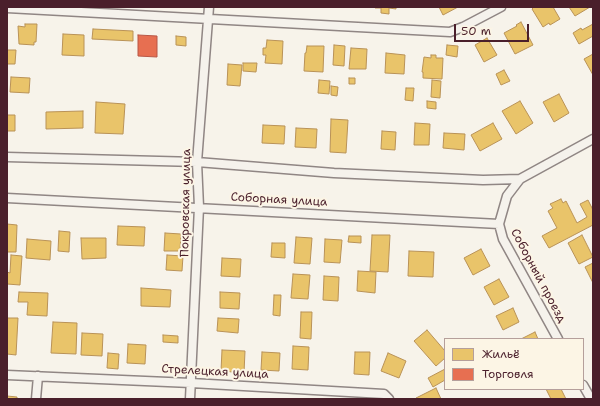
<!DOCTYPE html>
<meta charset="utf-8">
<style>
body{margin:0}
#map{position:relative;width:600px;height:406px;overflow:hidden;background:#f7f3ea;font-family:"Shantell Sans",sans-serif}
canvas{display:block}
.frame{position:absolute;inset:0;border:8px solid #4a1f2b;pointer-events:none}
.legend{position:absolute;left:444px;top:338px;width:140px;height:52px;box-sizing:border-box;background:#fcf5e5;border:1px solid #b59f9b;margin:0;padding:5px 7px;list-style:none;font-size:12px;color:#4a1f2b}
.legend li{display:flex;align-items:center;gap:8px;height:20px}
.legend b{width:20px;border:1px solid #b59f9b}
.scale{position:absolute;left:454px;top:24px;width:75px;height:18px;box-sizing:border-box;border:2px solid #4a1f2b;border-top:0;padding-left:5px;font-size:12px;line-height:14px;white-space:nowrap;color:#4a1f2b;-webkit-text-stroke:3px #fcf5e5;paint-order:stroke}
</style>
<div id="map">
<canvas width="600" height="406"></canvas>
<div class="frame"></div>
<ul class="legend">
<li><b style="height:11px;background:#e9c46a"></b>Жильё</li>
<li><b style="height:11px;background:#e76f51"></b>Торговля</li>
</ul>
<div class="scale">50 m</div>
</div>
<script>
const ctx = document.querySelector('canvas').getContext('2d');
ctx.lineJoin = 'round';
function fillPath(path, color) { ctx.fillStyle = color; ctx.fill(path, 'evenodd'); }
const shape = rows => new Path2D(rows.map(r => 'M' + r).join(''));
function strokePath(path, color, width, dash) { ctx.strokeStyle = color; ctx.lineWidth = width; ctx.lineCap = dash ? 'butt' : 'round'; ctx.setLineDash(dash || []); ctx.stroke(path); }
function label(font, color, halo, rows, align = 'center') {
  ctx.font = font + ' "Shantell Sans",sans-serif'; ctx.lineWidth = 4; ctx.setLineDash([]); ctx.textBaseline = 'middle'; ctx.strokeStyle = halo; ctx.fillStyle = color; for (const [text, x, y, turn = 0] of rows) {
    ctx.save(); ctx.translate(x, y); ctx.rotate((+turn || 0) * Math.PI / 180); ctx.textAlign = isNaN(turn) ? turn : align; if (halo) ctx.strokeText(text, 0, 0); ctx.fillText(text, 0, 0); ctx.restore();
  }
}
const homes = shape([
 [375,7,396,7,396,9,389,8,389,14,381,13,381,8,375,8,375,7],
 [439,7,458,7,443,15,439,7],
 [534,7,553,7,560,19,550,25,549,23,543,27,532,9,534,7],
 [569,7,590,7,575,16,569,7],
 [521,22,533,45,515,54,504,33,517,26,516,25,521,22],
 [25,24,37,24,36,42,34,42,34,45,19,44,18,26,25,27,25,24],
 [593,24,593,36,579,44,573,33,581,28,582,30,593,24],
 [93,29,133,31,133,41,92,39,93,29],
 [63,34,84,35,84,56,62,55,63,34],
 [176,36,186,37,186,46,176,45,176,36],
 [487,38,497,55,484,62,475,45,487,38],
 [267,40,283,41,282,64,265,63,266,55,263,55,263,48,266,48,267,40],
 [334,45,345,46,344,66,333,65,334,45],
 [447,45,458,46,457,57,446,55,447,45],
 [307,46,324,46,323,72,304,71,305,53,306,53,307,46],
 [351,48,367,49,366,69,349,69,351,48],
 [7,50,16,50,15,64,7,64,7,50],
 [386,53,405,55,404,74,385,73,386,53],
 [593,54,593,75,584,59,593,54],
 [431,55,436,55,436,58,443,58,442,79,423,78,423,72,422,72,424,57,431,58,431,55],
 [243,63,257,63,256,72,243,71,243,63],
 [228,64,242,65,240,86,227,85,228,64],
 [504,70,510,81,501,85,496,74,504,70],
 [11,77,30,78,29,93,10,92,11,77],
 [349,78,355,78,355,84,349,84,349,78],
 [319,80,330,81,329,94,318,93,319,80],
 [432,80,441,81,440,98,431,97,432,80],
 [331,86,338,87,337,96,331,95,331,86],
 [406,88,414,88,413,101,405,100,406,88],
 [559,94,569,113,554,122,543,102,559,94],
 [427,101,436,102,436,109,427,108,427,101],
 [520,101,533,123,516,134,502,111,520,101],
 [96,102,125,104,123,134,95,133,96,102],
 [83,111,83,128,46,129,46,112,83,111],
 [7,115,15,115,15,131,7,131,7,115],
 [331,119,348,120,346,153,330,152,331,119],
 [415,123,430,124,429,145,414,145,415,123],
 [493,123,502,139,480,151,471,135,493,123],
 [263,125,285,126,284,144,262,143,263,125],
 [296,128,317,129,316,148,295,147,296,128],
 [382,131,396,132,395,150,381,149,382,131],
 [444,133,465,134,464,150,443,148,444,133],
 [561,199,563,203,566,201,577,223,587,217,580,204,588,200,593,210,593,225,549,248,542,236,557,228,548,211,553,208,550,204,561,199],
 [7,224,17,225,16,252,7,252,7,224],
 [118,226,145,227,144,246,117,245,118,226],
 [59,231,70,232,69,252,58,251,59,231],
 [165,233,181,234,180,251,164,251,165,233],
 [372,235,390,235,388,272,370,271,372,235],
 [582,235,593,257,579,264,568,243,582,235],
 [349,236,361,236,361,243,348,242,349,236],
 [296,237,312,238,310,264,294,263,296,237],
 [81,238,106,238,106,258,82,259,81,238],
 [27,239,51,241,50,260,26,258,27,239],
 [325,239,342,240,340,263,324,262,325,239],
 [272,243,285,243,285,258,271,257,272,243],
 [481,249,490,266,473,275,464,258,481,249],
 [409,251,434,252,433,277,408,276,409,251],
 [11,255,22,256,20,285,7,284,7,272,10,273,11,255],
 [167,255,183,256,182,271,166,270,167,255],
 [222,258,241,259,240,277,221,276,222,258],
 [593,263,593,283,585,267,593,263],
 [358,271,376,272,375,293,357,291,358,271],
 [293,274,310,275,308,299,291,298,293,274],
 [324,276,339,277,338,301,323,300,324,276],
 [499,279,509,297,494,305,484,287,499,279],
 [141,288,171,290,170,307,141,306,141,288],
 [19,292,48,293,47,316,27,315,28,302,18,302,19,292],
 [220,292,240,293,239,309,220,308,220,292],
 [274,295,281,295,280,316,273,315,274,295],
 [513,308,519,322,503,330,496,316,513,308],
 [301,312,312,312,311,339,300,338,301,312],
 [7,318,18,318,16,355,7,354,7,318],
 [218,318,239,319,238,333,217,331,218,318],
 [53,322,77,323,76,354,51,353,53,322],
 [427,330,445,351,445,358,436,366,414,341,427,330],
 [535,332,538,339,521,339,535,332],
 [82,333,103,334,102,356,81,355,82,333],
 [163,335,178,336,178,343,163,342,163,335],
 [128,344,146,345,145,364,127,363,128,344],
 [293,346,309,347,308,370,292,369,293,346],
 [222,350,245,351,244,373,221,371,222,350],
 [262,352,280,353,279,371,261,370,262,352],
 [355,352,370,352,369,375,354,374,355,352],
 [108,353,119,354,118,369,107,368,108,353],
 [388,353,406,361,399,378,381,371,388,353],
 [445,369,445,380,433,387,428,378,445,369],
 [436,388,441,399,416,399,416,398,436,388],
 [546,389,561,389,566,399,551,399,546,389],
 [7,396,17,397,17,399,7,399,7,396]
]);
fillPath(homes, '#e9c46a');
strokePath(homes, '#b99257', 1);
const shops = shape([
 [138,35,157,36,157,57,138,56,138,35]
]);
fillPath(shops, '#e76f51');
strokePath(shops, '#b85746', 1);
const street = shape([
 [7,8,450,32,463,27,501,7],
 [7,157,197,162,334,173,483,180,520,179],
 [7,198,499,224],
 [558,339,503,239,499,224,507,196,520,179,593,139],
 [7,375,191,383,384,394,389,399],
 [583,385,591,399],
 [36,399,38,376],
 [190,399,199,207,197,162,209,7]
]);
strokePath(street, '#908684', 11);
strokePath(street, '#f5f2ec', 8);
label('12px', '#4a1f2b', '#fcf5e5', [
 ["Соборная улица",279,200,3],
 ["Покровская улица",186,203,-89],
 ["Соборный проезд",538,276,62],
 ["Стрелецкая улица",215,372,3]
]);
</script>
